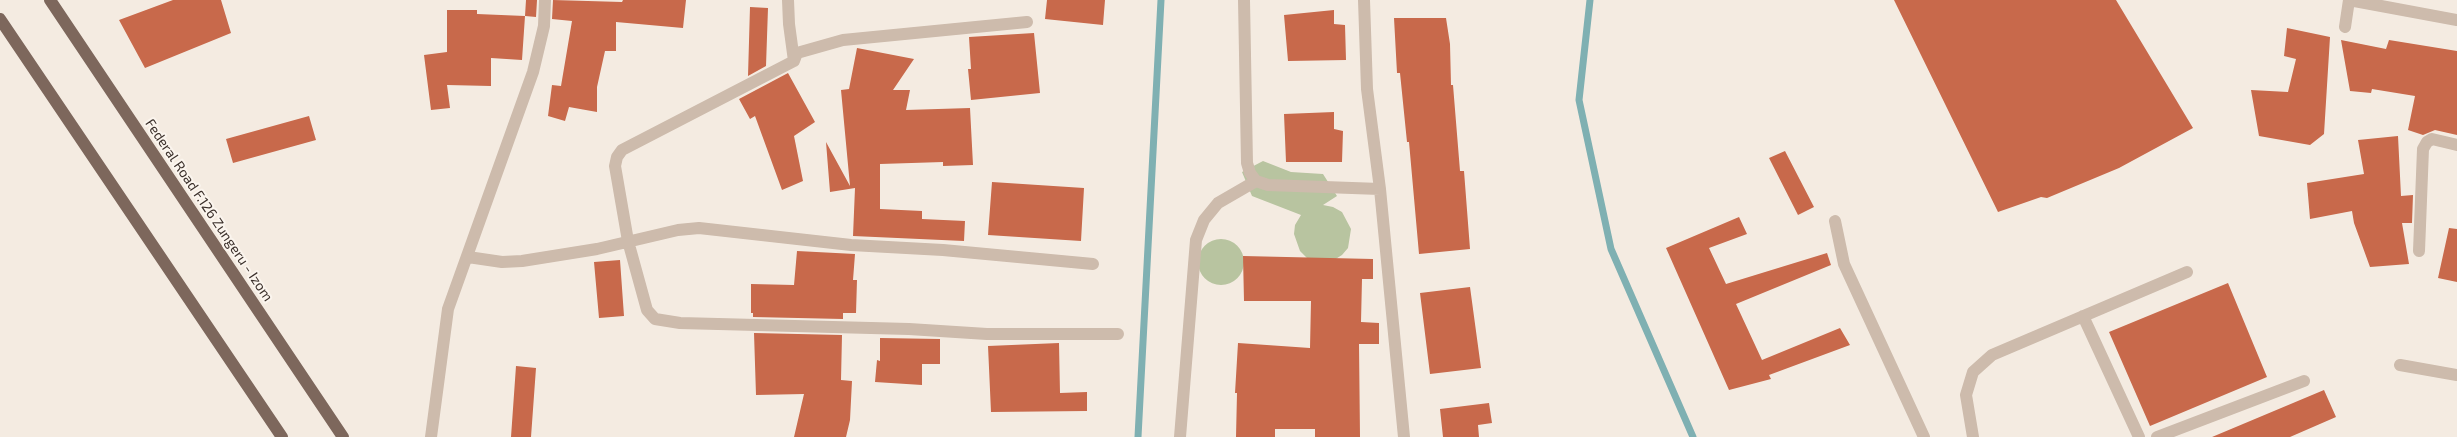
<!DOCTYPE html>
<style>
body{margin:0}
canvas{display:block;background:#f4ebe1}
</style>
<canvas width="2457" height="437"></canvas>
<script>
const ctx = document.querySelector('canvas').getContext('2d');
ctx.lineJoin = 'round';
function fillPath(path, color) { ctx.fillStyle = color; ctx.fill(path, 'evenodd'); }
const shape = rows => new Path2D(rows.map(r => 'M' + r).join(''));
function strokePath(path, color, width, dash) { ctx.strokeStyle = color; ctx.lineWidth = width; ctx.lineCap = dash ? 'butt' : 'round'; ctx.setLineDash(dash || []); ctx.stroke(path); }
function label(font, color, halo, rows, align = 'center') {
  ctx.font = font + ' "Exo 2",sans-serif'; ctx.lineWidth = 4; ctx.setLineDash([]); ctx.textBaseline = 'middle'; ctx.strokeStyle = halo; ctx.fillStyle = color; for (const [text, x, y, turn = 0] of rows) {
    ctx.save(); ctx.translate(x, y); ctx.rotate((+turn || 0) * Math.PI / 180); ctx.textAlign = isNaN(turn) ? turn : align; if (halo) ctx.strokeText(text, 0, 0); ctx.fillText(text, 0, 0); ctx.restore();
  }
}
fillPath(shape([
 [1263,161,1291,172,1323,174,1337,196,1323,205,1333,207,1342,212,1351,229,1348,248,1342,255,1334,260,1307,258,1300,251,1294,234,1295,225,1301,215,1252,196,1242,172],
 '1198 262a23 23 0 1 1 46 0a23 23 0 1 1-46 0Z'
]), '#b8c4a0');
strokePath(shape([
 [1590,0,1579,100,1611,249,1693,437],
 [1138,437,1161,0]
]), '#7fb0b2', 7);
fillPath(shape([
 [173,0,221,0,231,33,145,68,119,20],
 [526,0,537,0,536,17,525,16],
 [553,0,622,2,623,0,686,0,683,28,616,22,616,51,605,51,597,87,597,112,569,107,565,121,548,116,552,85,561,86,572,21,552,19],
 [1047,0,1105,0,1103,25,1045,19],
 [1894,0,2116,0,2193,128,2119,168,2047,198,2041,197,1998,212],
 [750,7,768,8,766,66,748,76],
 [447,10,477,10,477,14,525,16,522,60,491,58,491,86,447,85,450,108,431,110,424,55,447,52],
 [1334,10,1334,24,1345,25,1346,60,1288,61,1284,15],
 [1394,18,1446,18,1450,44,1451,85,1453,85,1460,171,1464,171,1470,249,1419,254,1409,142,1407,142,1400,73,1397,73],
 [2287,28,2330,37,2324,134,2310,145,2259,136,2251,90,2288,92,2296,59,2284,56],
 [1034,33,1040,93,971,100,968,69,971,69,969,37],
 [2341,40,2386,49,2389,40,2457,51,2457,135,2435,130,2423,135,2408,130,2415,96,2372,89,2371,93,2350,91],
 [857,48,914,59,893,90,910,90,906,110,970,108,973,165,943,166,943,162,880,164,880,209,922,211,922,219,965,221,964,241,853,236,855,188,830,192,826,142,850,186,841,90,849,89],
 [788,73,815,122,794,136,803,181,782,190,755,116,750,119,739,99],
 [1334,112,1334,129,1343,131,1342,162,1286,162,1284,114],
 [309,116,316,140,233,163,226,139],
 [2398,136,2401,196,2413,195,2412,223,2402,223,2409,264,2370,267,2354,223,2352,211,2310,219,2307,183,2364,174,2358,140],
 [1785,151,1814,207,1798,215,1769,158],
 [992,182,1084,188,1081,241,988,235],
 [1739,217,1747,234,1709,248,1726,284,1827,253,1831,265,1736,304,1762,360,1840,328,1850,345,1769,375,1771,379,1729,390,1666,248],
 [2449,228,2457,229,2457,282,2438,278],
 [797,251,855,254,853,280,857,280,856,313,843,313,843,319,753,317,753,313,751,313,751,284,794,285],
 [1243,256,1373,259,1373,279,1362,279,1361,322,1379,323,1379,344,1359,344,1360,437,1315,437,1315,429,1275,429,1275,437,1236,437,1237,393,1235,393,1238,343,1310,348,1311,301,1244,301],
 [620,260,624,316,599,318,594,262],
 [2228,283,2267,377,2150,426,2109,332],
 [1470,287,1481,368,1430,374,1420,293],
 [754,333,842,335,841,380,852,381,850,420,846,437,794,437,804,394,756,395],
 [880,338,940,339,940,364,922,364,922,385,875,382,877,360,880,361],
 [1059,343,1060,393,1087,392,1087,411,991,412,988,346],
 [516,366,536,368,531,437,511,437],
 [2324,390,2336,417,2290,437,2212,437],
 [1489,403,1492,423,1478,425,1479,437,1443,437,1440,409]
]), '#c8694b');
strokePath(shape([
 [788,0,789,24,794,61],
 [1244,0,1247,163,1250,173,1256,181,1268,185,1380,189],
 [1364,0,1367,89,1380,189,1404,437],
 [2349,0,2457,20],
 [1027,22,843,40,797,53,794,61,622,150,617,157,615,166,628,241,647,310,655,319,680,323,909,329,987,334,1118,334],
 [2345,27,2349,0],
 [1835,221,1844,264,1924,437],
 [2419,251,2423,149,2427,142,2432,139,2457,145],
 [468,257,502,262,522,261,597,249,678,230,699,228,851,245,943,250,1093,264],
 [2083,316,2139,437],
 [2400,365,2457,375],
 [431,437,448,309,533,72,544,26,545,0],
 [1180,437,1196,240,1204,220,1218,203,1256,181],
 [1973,437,1966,395,1973,372,1992,355,2187,272],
 [2157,437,2304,381]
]), '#cdbbac', 12);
strokePath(shape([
 [50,0,343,437],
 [0,19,282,437]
]), '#7d675c', 12);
label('14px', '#3b302b', '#fbf5ee', [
 ["Federal Road F.126 Zungeru - Izom",209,210,56]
]);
</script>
